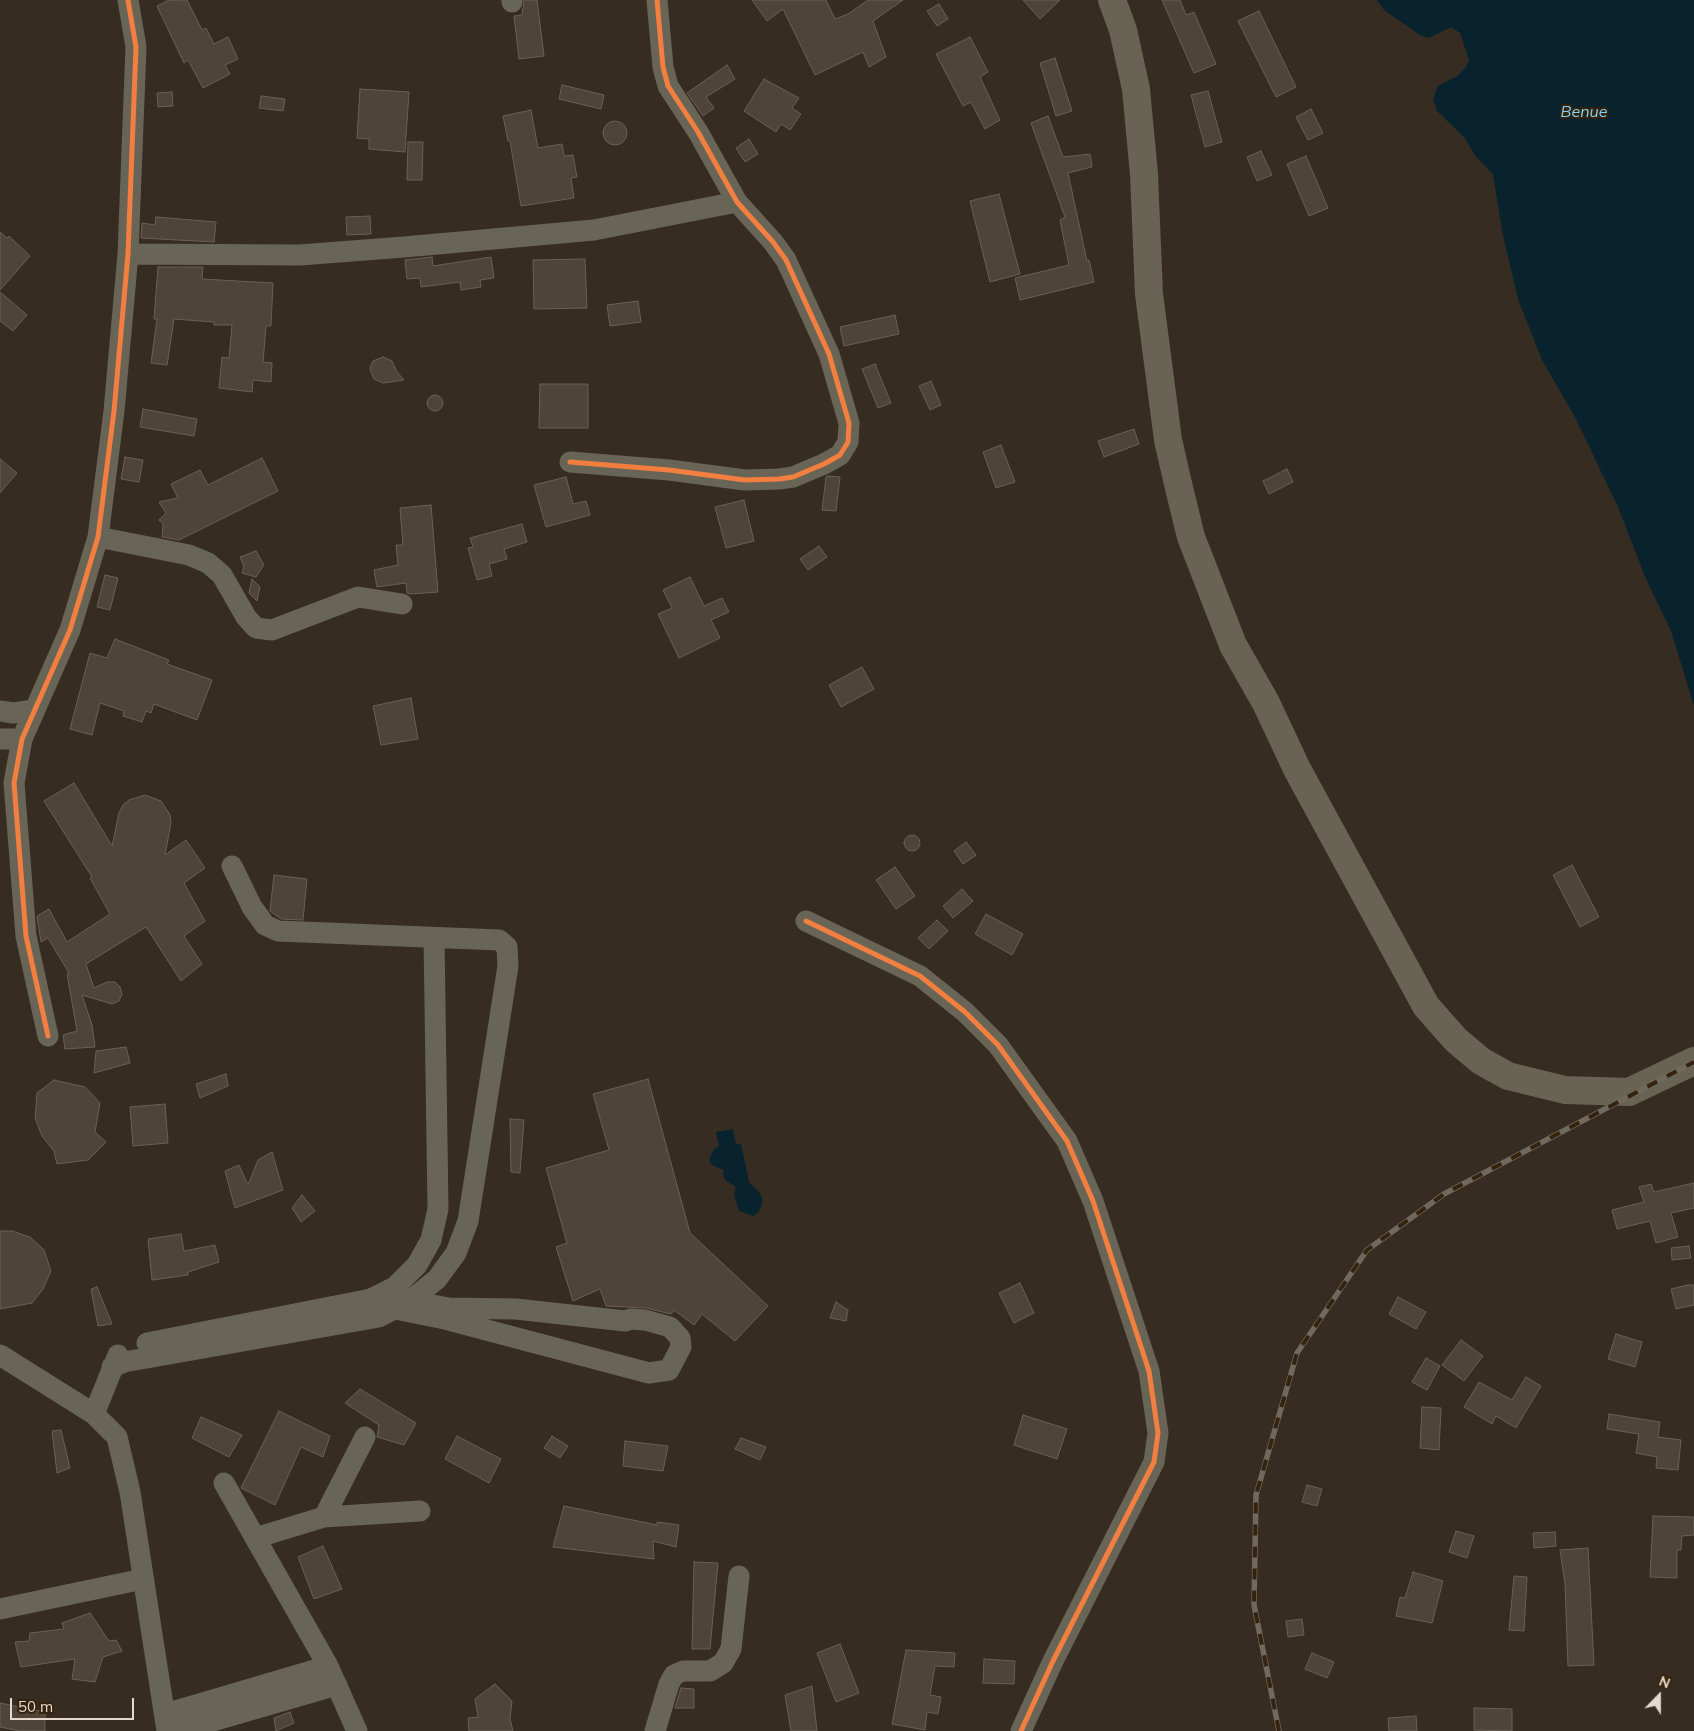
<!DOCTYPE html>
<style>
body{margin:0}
#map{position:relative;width:1694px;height:1731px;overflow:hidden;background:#362c21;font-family:Mulish,sans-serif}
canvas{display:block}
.north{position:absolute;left:1634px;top:1671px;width:50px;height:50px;-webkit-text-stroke:4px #35230e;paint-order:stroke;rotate:22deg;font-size:14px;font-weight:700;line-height:20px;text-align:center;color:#e5d9cc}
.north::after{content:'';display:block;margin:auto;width:18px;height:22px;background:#e5d9cc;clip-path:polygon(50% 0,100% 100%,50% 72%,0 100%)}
.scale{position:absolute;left:10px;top:1698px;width:124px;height:22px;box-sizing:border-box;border:2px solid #e5d9cc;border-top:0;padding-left:6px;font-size:15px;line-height:18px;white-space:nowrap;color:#e5d9cc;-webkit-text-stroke:4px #35230e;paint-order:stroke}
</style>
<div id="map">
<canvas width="1694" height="1731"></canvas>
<div class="north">N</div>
<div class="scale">50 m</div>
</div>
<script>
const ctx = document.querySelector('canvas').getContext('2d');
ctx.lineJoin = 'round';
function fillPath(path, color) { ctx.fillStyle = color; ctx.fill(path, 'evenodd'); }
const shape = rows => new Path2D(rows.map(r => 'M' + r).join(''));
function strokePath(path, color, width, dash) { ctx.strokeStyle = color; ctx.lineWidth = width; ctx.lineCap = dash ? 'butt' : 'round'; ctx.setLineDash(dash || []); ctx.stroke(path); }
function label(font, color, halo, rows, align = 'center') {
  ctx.font = font + ' Mulish,sans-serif'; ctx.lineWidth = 4; ctx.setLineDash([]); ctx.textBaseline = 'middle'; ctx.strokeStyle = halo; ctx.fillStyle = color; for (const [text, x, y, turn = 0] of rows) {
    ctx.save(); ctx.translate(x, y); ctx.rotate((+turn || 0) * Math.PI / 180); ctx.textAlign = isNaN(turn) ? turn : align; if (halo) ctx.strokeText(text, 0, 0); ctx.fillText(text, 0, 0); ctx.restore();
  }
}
fillPath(shape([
 [1377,0,1694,0,1694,706,1671,631,1646,579,1618,507,1575,417,1542,360,1518,299,1502,231,1493,174,1476,157,1464,137,1437,111,1433,99,1438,86,1457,76,1466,67,1469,60,1460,33,1451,27,1429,38,1420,35,1384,10],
 [733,1129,736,1144,741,1144,749,1182,759,1192,763,1200,759,1212,753,1216,739,1211,734,1195,736,1187,726,1181,723,1175,724,1170,712,1165,709,1160,713,1150,719,1146,716,1132]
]), '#09232e');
const building = shape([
 [169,0,187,0,202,30,206,28,214,44,228,37,238,59,225,65,230,74,203,88,188,60,184,63,157,6,169,0],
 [524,0,537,0,544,56,519,59,514,16,522,15,524,0],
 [752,0,826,0,835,19,848,14,868,0,903,0,873,21,886,57,869,67,863,52,815,75,783,9,767,21,752,0],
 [1023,0,1060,0,1040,19,1023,0],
 [1162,0,1180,0,1186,15,1194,12,1216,64,1194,73,1162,0],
 [939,4,948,19,937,26,927,11,939,4],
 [1259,11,1296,87,1276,97,1238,21,1259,11],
 [970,37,988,72,980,77,1000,120,985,129,971,102,963,106,936,54,970,37],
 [1055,58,1072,111,1056,116,1040,63,1055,58],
 [727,65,735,79,706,97,714,108,703,116,687,93,727,65],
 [764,79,799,98,792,108,801,114,790,130,781,124,776,132,744,111,764,79],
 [562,85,604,95,601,109,559,99,562,85],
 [360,89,409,92,405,152,369,149,369,139,357,138,360,89],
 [1208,91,1222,142,1205,147,1191,95,1208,91],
 [172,92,173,106,158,107,157,93,172,92],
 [261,96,285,99,283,111,259,108,261,96],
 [1311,109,1323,133,1308,140,1296,117,1311,109],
 [531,110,538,148,562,144,564,156,573,155,577,177,571,178,574,198,521,206,510,141,508,141,503,116,531,110],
 [1048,116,1063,157,1090,154,1092,167,1068,173,1087,261,1089,260,1094,282,1020,300,1015,278,1069,265,1060,220,1065,217,1031,123,1048,116],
 '603 133a12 12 0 1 1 24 0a12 12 0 1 1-24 0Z',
 [749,139,758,154,745,162,736,148,749,139],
 [408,142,423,142,422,180,407,180,408,142],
 [1261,151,1272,175,1257,181,1247,157,1261,151],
 [1306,156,1328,208,1309,216,1287,164,1306,156],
 [999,194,1020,274,990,282,970,201,999,194],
 [370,216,371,234,347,235,346,217,370,216],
 [156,217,216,222,214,242,141,238,142,223,155,225,156,217],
 [0,232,7,238,9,236,30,256,0,290,0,232],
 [432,257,433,266,491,257,494,278,480,280,481,287,461,290,460,282,421,287,420,278,407,279,405,260,432,257],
 [585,259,587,308,534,309,533,260,585,259],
 [158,267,203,267,202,279,273,283,271,326,266,326,263,362,272,363,271,382,253,380,252,392,219,388,222,357,229,358,232,325,214,325,214,322,174,319,167,365,151,363,157,319,154,319,158,267],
 [0,292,27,315,13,331,0,321,0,292],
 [638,301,641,322,610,326,607,305,638,301],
 [895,315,899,334,844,346,840,327,895,315],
 [383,357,392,361,397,372,404,380,383,383,374,379,370,370,371,365,373,361,383,357],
 [875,364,891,403,878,408,862,369,875,364],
 [931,381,941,405,930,410,919,386,931,381],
 [540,384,588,384,588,428,539,428,540,384],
 '427 403a8 8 0 1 1 16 0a8 8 0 1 1-16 0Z',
 [143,409,197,419,194,436,140,427,143,409],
 [1134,429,1139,444,1104,457,1098,441,1134,429],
 [1001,445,1015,482,996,488,983,452,1001,445],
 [125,457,143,460,139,482,121,479,125,457],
 [262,458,278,491,179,540,162,537,163,524,159,520,166,513,159,502,178,498,171,484,200,470,208,485,262,458],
 [0,459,17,473,0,493,0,459],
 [1287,469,1293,482,1269,494,1263,481,1287,469],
 [828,476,840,477,836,511,822,510,826,477,828,476],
 [566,477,573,504,586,501,590,515,546,527,534,485,566,477],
 [744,500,754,541,726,548,715,507,744,500],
 [431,505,438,592,410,594,407,593,406,583,377,587,374,570,398,565,396,545,403,545,400,508,431,505],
 [522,524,527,542,504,549,507,559,489,564,492,576,477,580,468,548,473,547,470,538,522,524],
 [819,546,827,557,808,570,800,559,819,546],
 [256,551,264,565,256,577,242,573,244,566,240,557,256,551],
 [105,575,118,578,110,610,97,607,105,575],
 [690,577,704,606,722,598,729,612,711,620,720,638,679,658,658,614,672,608,663,590,690,577],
 [252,579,260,587,257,601,249,593,252,579],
 [115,639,169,660,167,664,212,680,197,720,154,704,151,713,146,711,142,722,123,716,124,711,100,703,92,735,70,729,90,653,107,658,115,639],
 [862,667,874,689,841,707,829,685,862,667],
 [411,698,418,739,381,745,373,706,411,698],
 [74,783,112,846,119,813,123,805,129,800,145,795,161,801,170,815,171,823,165,855,186,840,205,868,184,883,205,921,184,936,202,964,181,981,146,927,86,964,94,988,107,982,115,982,120,987,122,994,119,1001,112,1004,82,995,92,1025,95,1047,65,1049,63,1035,77,1031,67,974,69,973,48,938,41,942,37,916,49,909,67,942,110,914,90,878,92,877,44,801,74,783],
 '904 843a8 8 0 1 1 16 0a8 8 0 1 1-16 0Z',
 [966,842,976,855,963,864,954,851,966,842],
 [1572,865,1599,917,1580,927,1553,875,1572,865],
 [895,867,915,896,896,909,876,880,895,867],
 [274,875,307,879,303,920,281,919,270,911,274,875],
 [962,889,973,901,953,918,943,906,962,889],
 [986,914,1023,934,1012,955,975,934,986,914],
 [937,920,948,931,929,949,918,938,937,920],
 [126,1047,130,1063,94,1073,96,1051,126,1047],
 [226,1074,228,1086,200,1098,196,1084,226,1074],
 [648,1079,690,1233,768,1306,735,1341,702,1314,694,1325,674,1310,671,1314,646,1308,606,1306,600,1289,573,1301,556,1247,567,1243,546,1168,609,1150,593,1094,648,1079],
 [54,1080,85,1087,100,1103,95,1132,106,1142,88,1160,57,1164,54,1151,42,1136,35,1118,37,1093,54,1080],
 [165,1104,168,1143,133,1146,130,1107,165,1104],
 [510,1119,524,1120,520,1173,511,1172,510,1119],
 [272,1152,283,1190,235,1208,225,1171,239,1165,248,1185,258,1160,272,1152],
 [1694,1183,1694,1208,1671,1213,1678,1237,1656,1243,1650,1221,1617,1229,1612,1210,1644,1202,1639,1187,1651,1184,1654,1192,1694,1183],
 [302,1195,315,1211,301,1222,292,1208,302,1195],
 [0,1231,12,1231,30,1237,44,1250,51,1271,43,1289,32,1303,0,1309,0,1231],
 [181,1234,184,1251,215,1245,219,1262,188,1272,188,1275,152,1280,148,1239,181,1234],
 [1689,1246,1691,1258,1672,1260,1671,1248,1689,1246],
 [1020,1283,1034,1313,1014,1323,999,1293,1020,1283],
 [1688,1285,1694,1285,1694,1305,1676,1309,1671,1289,1688,1285],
 [97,1287,112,1324,98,1326,91,1289,97,1287],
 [1398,1297,1426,1312,1416,1329,1389,1314,1398,1297],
 [836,1302,848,1310,846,1321,830,1318,836,1302],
 [1616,1334,1642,1342,1635,1367,1608,1359,1616,1334],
 [1461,1340,1483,1356,1464,1381,1442,1365,1461,1340],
 [1426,1358,1440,1366,1427,1390,1412,1382,1426,1358],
 [1526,1377,1541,1386,1516,1428,1496,1416,1492,1424,1464,1407,1479,1382,1512,1400,1526,1377],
 [360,1389,416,1423,404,1445,377,1437,379,1425,345,1403,360,1389],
 [1422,1407,1441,1408,1439,1450,1420,1448,1422,1407],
 [279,1411,330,1436,323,1457,301,1447,275,1505,241,1488,279,1411],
 [1609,1414,1660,1422,1658,1437,1681,1440,1678,1470,1656,1468,1657,1457,1636,1453,1639,1434,1607,1429,1609,1414],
 [1023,1415,1067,1429,1057,1459,1014,1445,1023,1415],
 [201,1417,242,1435,229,1457,192,1438,201,1417],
 [61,1430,70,1468,57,1473,52,1431,61,1430],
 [457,1436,501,1459,489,1483,445,1459,457,1436],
 [552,1436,568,1446,560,1458,544,1448,552,1436],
 [741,1438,766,1447,760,1460,735,1449,741,1438],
 [625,1441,668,1446,663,1471,623,1466,625,1441],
 [1307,1485,1322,1489,1317,1506,1302,1502,1307,1485],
 [564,1506,657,1525,657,1522,679,1525,676,1547,653,1541,654,1559,553,1547,564,1506],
 [1653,1516,1694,1517,1694,1535,1682,1536,1681,1550,1677,1550,1677,1578,1650,1577,1653,1516],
 [1456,1531,1474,1536,1467,1558,1449,1552,1456,1531],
 [1555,1532,1556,1546,1534,1548,1533,1533,1555,1532],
 [323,1546,342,1589,314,1599,298,1557,323,1546],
 [1588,1548,1594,1665,1568,1666,1565,1584,1560,1550,1588,1548],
 [694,1562,718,1563,710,1649,692,1649,694,1562],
 [1413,1572,1443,1581,1432,1623,1396,1616,1400,1597,1405,1598,1413,1572],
 [1514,1576,1527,1577,1524,1631,1509,1630,1514,1576],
 [90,1613,109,1641,116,1640,122,1651,103,1657,95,1682,72,1679,75,1659,21,1667,15,1642,29,1641,30,1633,64,1629,62,1623,90,1613],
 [1302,1619,1304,1635,1288,1637,1286,1621,1302,1619],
 [840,1644,859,1693,836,1702,817,1653,840,1644],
 [906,1650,955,1653,954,1667,935,1666,930,1695,941,1697,938,1714,927,1712,925,1730,892,1724,906,1650],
 [1312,1653,1334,1662,1327,1678,1305,1669,1312,1653],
 [984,1659,1015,1661,1014,1684,983,1683,984,1659],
 [495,1684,512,1701,510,1719,513,1731,469,1731,468,1718,478,1717,475,1699,495,1684],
 [812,1686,817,1731,791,1731,785,1695,812,1686],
 [681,1688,694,1689,694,1708,675,1708,681,1688],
 [0,1703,45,1712,45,1731,20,1731,0,1727,0,1703],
 [1474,1708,1512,1709,1512,1731,1474,1730,1474,1708],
 [290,1712,294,1723,276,1731,274,1718,290,1712],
 [1416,1716,1417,1731,1389,1731,1388,1718,1416,1716]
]);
fillPath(building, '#4f4438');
strokePath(building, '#696057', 1);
strokePath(shape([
 [512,0,512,2],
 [128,254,300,255,404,247,594,230,737,202],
 [570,462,669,470,745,480,779,479,793,477,824,464,840,455,848,442,849,423,829,354,786,260,773,242,737,202,698,132,668,86,663,67,657,0],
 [98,537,189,555,208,563,222,575,246,617,256,628,272,630,358,597,402,604],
 [0,711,13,713,34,710],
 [0,739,22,739],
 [806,921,920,976,965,1012,998,1045,1067,1141,1093,1201,1149,1371,1158,1433,1154,1462,1053,1661,1021,1731],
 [48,1036,26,936,14,783,22,739,70,630,98,537,114,411,128,254,136,47,128,0],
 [395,1309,445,1319,649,1373,669,1370,681,1347,680,1338,670,1327,645,1320,631,1319,625,1321,516,1309,449,1308,410,1301],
 [147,1343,371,1299,395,1287,417,1265,431,1240,438,1209,434,938],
 [0,1355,94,1414,117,1437,130,1492,167,1731],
 [112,1367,124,1362,379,1317,410,1301,437,1279,456,1253,468,1221,508,966,507,947,499,940,278,931,265,925,252,907,232,866],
 [94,1414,118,1355],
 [224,1483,328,1666,357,1731],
 [324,1517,365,1437],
 [255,1538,324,1517,420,1511],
 [0,1609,143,1579],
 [165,1714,328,1666],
 [178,1731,337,1685],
 [655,1731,669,1684,674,1675,683,1671,710,1671,723,1663,731,1649,739,1576]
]), '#686557', 21);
strokePath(shape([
 [1112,0,1123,30,1136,89,1144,174,1149,294,1168,440,1179,488,1191,537,1233,645,1266,703,1297,769,1426,1006,1456,1040,1481,1061,1508,1076,1565,1090,1629,1092,1694,1061]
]), '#696353', 28);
const rail = shape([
 [1279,1731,1254,1605,1256,1495,1297,1353,1367,1250,1444,1194,1694,1062]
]);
strokePath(rail, '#6f695e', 5.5);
strokePath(rail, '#35230e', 4, [11]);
strokePath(shape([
 [570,462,669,470,745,480,779,479,793,477,824,464,840,455,848,442,849,423,829,354,786,260,773,242,737,202,698,132,668,86,663,67,657,0],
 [806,921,920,976,965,1012,998,1045,1067,1141,1093,1201,1149,1371,1158,1433,1154,1462,1053,1661,1021,1731],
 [48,1036,26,936,14,783,22,739,70,630,98,537,114,411,128,254,136,47,128,0]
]), '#f27e40', 5);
label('italic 16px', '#7dd1fa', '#35230e', [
 ["Benue",1584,112]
]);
</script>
